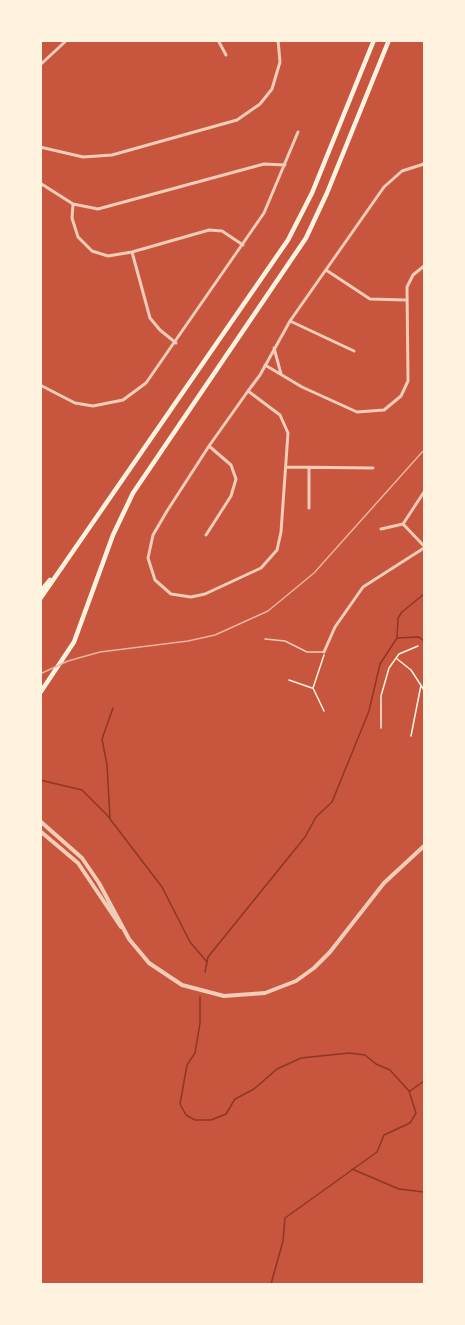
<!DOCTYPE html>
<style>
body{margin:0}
#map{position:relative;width:465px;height:1325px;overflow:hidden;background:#c8553d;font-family:"PT Sans Narrow",sans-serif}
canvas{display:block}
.frame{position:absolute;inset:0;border:42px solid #fff3e0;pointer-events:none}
</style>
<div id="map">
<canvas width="465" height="1325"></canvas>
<div class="frame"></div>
</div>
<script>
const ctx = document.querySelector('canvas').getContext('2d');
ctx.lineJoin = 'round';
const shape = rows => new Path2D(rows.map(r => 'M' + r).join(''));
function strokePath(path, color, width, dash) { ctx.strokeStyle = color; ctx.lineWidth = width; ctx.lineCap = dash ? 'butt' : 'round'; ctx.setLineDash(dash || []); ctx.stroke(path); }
strokePath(shape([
 [397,638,419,637,424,641],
 [40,780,82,790,107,815,162,887,190,942,207,962],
 [110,818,107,765,102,739,113,708],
 [205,972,208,957,305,837,316,817,332,802,369,711,380,664,397,638,398,618,402,612,424,594],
 [200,997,200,1023,195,1053,187,1065,180,1104,186,1115,195,1120,211,1120,226,1114,235,1099,254,1089,277,1069,301,1058,349,1053,365,1055,376,1064,390,1070,409,1091,416,1113,410,1123,384,1135,377,1152,285,1218,283,1241,271,1284],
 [410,1091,424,1081],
 [352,1169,399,1189,424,1192]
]), '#8f3625', 1.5);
strokePath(shape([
 [424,617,424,619],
 [324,655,313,688,324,711],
 [396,658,411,670,424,690],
 [289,680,312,688],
 [381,728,381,696,389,668,399,654,418,646],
 [411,736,421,685]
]), '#fff3e0', 1.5);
strokePath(shape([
 [265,639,285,641,307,652,323,652]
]), '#f1ccb7', 1.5);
strokePath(shape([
 [218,40,226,55],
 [40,65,67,40],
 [40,147,83,157,112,155,237,120,260,104,272,89,280,62,278,40],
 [40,183,73,204,98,209,264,164,285,165],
 [73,204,72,218,78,237,92,251,108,256,132,252,209,230,222,231,243,245],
 [132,252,150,318,160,330,176,343],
 [326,270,370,299,406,300],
 [290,321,354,351],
 [274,348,281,374],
 [265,365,302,387,357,412,384,410,401,396,408,381,407,287,413,275,424,266],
 [40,385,75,403,93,406,123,400,146,383,264,213,298,132],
 [248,391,280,415,288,433,281,532,277,550,261,568,205,594,191,597,171,594,155,580,148,558,153,535,167,511,209,446,248,391,260,375,290,321,384,187,402,171,424,164],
 [287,467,373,468],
 [309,468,309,508],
 [424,492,403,524,424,546],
 [381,529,403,524],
 [206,535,231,496,236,479,231,465,209,446],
 [324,652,335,627,363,587,424,548]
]), '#f1ccb7', 3);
strokePath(shape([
 [40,821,82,858,99,883,129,939,149,963,182,985,224,996,265,993,296,981,314,968,330,952,384,883,424,846],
 [40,831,78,863,121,927]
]), '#f1ccb7', 4);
strokePath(shape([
 [40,592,50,580],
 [40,599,288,240,312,193,374,40],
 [40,693,74,642,113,535,133,493,306,238,327,193,389,40]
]), '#fff3e0', 4.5);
strokePath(shape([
 [40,674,68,661,100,652,188,641,215,635,268,611,314,573,424,450]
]), '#e9b49f', 1.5);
</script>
